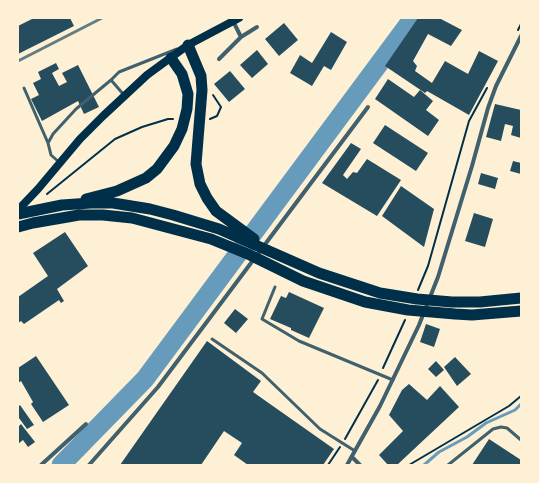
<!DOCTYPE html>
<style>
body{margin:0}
#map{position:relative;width:539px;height:483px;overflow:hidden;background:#fdf0d5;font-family:"Archivo Narrow",sans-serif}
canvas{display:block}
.frame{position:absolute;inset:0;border:19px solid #fdf0d5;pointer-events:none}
</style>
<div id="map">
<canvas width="539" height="483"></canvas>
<div class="frame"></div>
</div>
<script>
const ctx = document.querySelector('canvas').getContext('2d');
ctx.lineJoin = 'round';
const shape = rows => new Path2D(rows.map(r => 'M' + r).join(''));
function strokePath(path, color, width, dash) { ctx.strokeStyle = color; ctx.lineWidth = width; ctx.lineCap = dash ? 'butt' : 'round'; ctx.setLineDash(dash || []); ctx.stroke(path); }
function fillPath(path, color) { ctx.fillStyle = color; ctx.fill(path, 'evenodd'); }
strokePath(shape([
 [424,465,439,452,467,437,486,423,515,410,521,404]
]), '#669bbc', 3);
strokePath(shape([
 [61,465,145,379,413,18]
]), '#669bbc', 19);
fillPath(shape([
 [34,18,70,18,74,26,18,54,18,26],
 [418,18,439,18,462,30,451,46,428,34,413,61,417,66,415,71,432,83,445,61,468,74,479,51,498,61,469,115,427,91,425,93,385,66],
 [284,23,298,40,279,56,265,39],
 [331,32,347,42,331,70,324,66,312,86,290,73,300,55,312,63],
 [257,50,268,64,252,78,240,65],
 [56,63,59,69,52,73,59,86,67,82,62,73,78,65,99,107,84,114,78,101,42,121,31,99,39,95,33,83,41,79,38,72],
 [230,71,245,89,229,102,214,84],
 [388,79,414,97,420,90,433,101,426,110,439,120,428,136,375,99],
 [495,104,521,110,521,138,511,135,513,126,505,124,501,141,486,137],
 [385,125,428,153,416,171,373,143],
 [351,143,361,149,343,175,347,179,353,172,357,173,367,159,401,180,377,216,322,183],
 [513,161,521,163,521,174,510,171],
 [481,173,498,178,495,189,478,184],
 [401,186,434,209,424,247,382,216],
 [474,213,493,219,485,247,465,241],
 [65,232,88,266,57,289,64,301,61,303,59,300,24,324,21,321,18,323,18,297,48,276,33,253],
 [289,292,324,308,309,338,291,330,291,328,270,319,281,296,286,298],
 [235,309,248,319,236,333,224,323],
 [426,324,440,329,434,347,420,342],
 [207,341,261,381,253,392,334,449,323,465,248,465,234,455,242,443,224,431,201,465,120,465],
 [36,356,69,405,43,422,31,404,33,402,21,381,18,383,18,368],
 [455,357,471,374,457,386,444,367],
 [436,361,444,370,436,377,428,369],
 [409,384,427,400,440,386,459,407,397,465,388,465,379,455,403,431,389,415,402,390],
 [20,405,34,425,27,429,19,418,18,419,18,407],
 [21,424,35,442,28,447,23,440,18,444,18,427],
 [489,439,521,460,521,465,472,465]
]), '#264d5e');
strokePath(shape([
 [518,30,521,24],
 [210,119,217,116,221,107,213,95],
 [47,194,115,139,142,127,168,119,173,119],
 [418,290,428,266,469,121,487,88],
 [383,368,405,320],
 [345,439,378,380],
 [328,465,340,447],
 [409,465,509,406,521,396]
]), '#003049', 2);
strokePath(shape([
 [111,80,119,72,177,49],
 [24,88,48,143,51,155,60,163],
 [48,143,53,134,76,109,111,80,124,95],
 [275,287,262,319,299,341,393,380],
 [212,339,262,373,320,429,355,451],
 [448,465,493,429,501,427,507,428,521,440]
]), '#3f606c', 3);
strokePath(shape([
 [233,21,241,37],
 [219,59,241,37,257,27],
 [352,457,360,465],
 [41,465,86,424],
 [89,465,158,387,368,107],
 [347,465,380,406,419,325,438,277,472,166,488,108,496,86,521,36]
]), '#3f606c', 4);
strokePath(shape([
 [18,210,38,189,80,139,103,116,147,75,188,45,239,18]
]), '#003049', 8);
strokePath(shape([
 [188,45,201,76,202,90,196,164,200,184,207,198,216,211,254,239],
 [86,199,117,191,146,178,157,169,174,146,182,129,187,109,188,94,182,74,171,58],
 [18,214,62,205,91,203,113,203,150,209,173,215,219,229,319,273,380,293,417,299,452,302,480,302,521,298],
 [18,227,33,223,79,215,103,215,132,218,211,239,250,255,303,281,365,302,408,310,455,314,472,315,521,311]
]), '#003049', 11);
strokePath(shape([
 [18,61,102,18]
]), '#657d81', 3);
</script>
